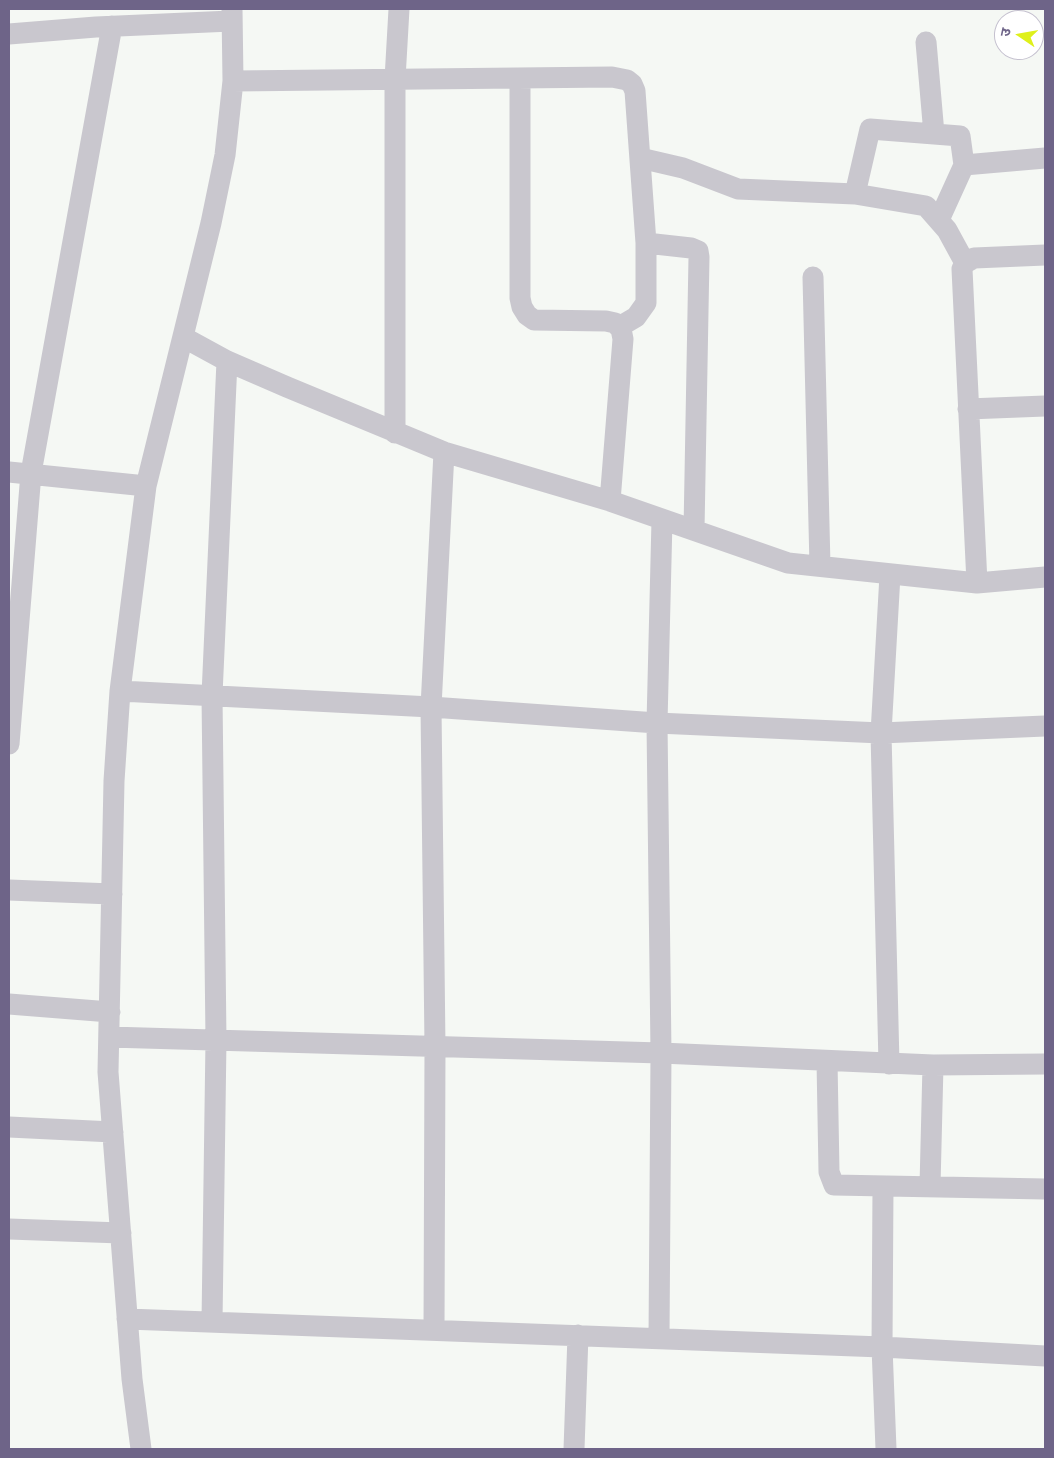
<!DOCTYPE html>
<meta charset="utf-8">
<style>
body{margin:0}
#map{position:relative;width:1054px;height:1458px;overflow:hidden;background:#f5f8f4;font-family:Mulish,"Noto Sans Devanagari",sans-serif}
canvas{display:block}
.frame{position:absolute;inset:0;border:10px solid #6e6488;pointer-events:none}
.north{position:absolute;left:994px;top:10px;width:50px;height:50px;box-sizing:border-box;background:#fff;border:1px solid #c5c1cf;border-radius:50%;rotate:282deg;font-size:14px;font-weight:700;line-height:20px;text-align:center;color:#6e6488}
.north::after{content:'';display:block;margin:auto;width:18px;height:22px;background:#dff01b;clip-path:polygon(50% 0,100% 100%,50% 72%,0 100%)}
</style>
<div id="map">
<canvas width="1054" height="1458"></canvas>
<div class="frame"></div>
<div class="north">उ</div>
</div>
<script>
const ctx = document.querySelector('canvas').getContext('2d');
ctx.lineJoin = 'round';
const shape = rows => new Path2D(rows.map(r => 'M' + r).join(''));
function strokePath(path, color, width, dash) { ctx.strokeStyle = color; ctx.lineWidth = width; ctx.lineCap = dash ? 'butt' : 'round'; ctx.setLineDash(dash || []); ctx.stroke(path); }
strokePath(shape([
 [9,34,96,27,231,21],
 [926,42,934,134],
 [520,78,520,298,522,307,527,315,534,320,606,321,615,323,621,329,623,339,610,501],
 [233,81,612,77,627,80,632,84,635,91,646,243,646,303,636,317,619,327],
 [640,158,683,168,738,189,855,194,926,206,947,230,965,263],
 [855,194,870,129,960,136,964,165,1045,158],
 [939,220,964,165],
 [646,243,691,248,698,251,699,257,694,530],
 [813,277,820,566],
 [183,337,227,361,287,387,444,452,610,501,788,563,977,583,1045,577],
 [968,409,1045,406],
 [395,433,395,79,399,9],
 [9,472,146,486],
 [977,583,962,269,965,263,974,258,1045,255],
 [120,691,431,707,657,723,881,733,1045,726],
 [9,744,31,473,112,26],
 [9,890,112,894],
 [9,1004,110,1012],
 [109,1037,661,1053,933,1065,1045,1064],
 [827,1061,829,1172,834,1185,1045,1189],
 [889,1064,881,733,890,575],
 [9,1127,113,1132],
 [930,1186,933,1065],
 [883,1187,882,1347,886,1449],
 [9,1229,121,1233],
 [127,1319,882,1347,1045,1356],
 [212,1322,216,1040,212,695,227,361],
 [434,1330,435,1047,431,707,444,452],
 [659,1338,661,1053,657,723,662,520],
 [141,1449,132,1379,108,1072,114,781,120,691,146,486,211,223,225,155,233,81,232,9],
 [574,1449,578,1335]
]), '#c9c7ce', 21);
</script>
